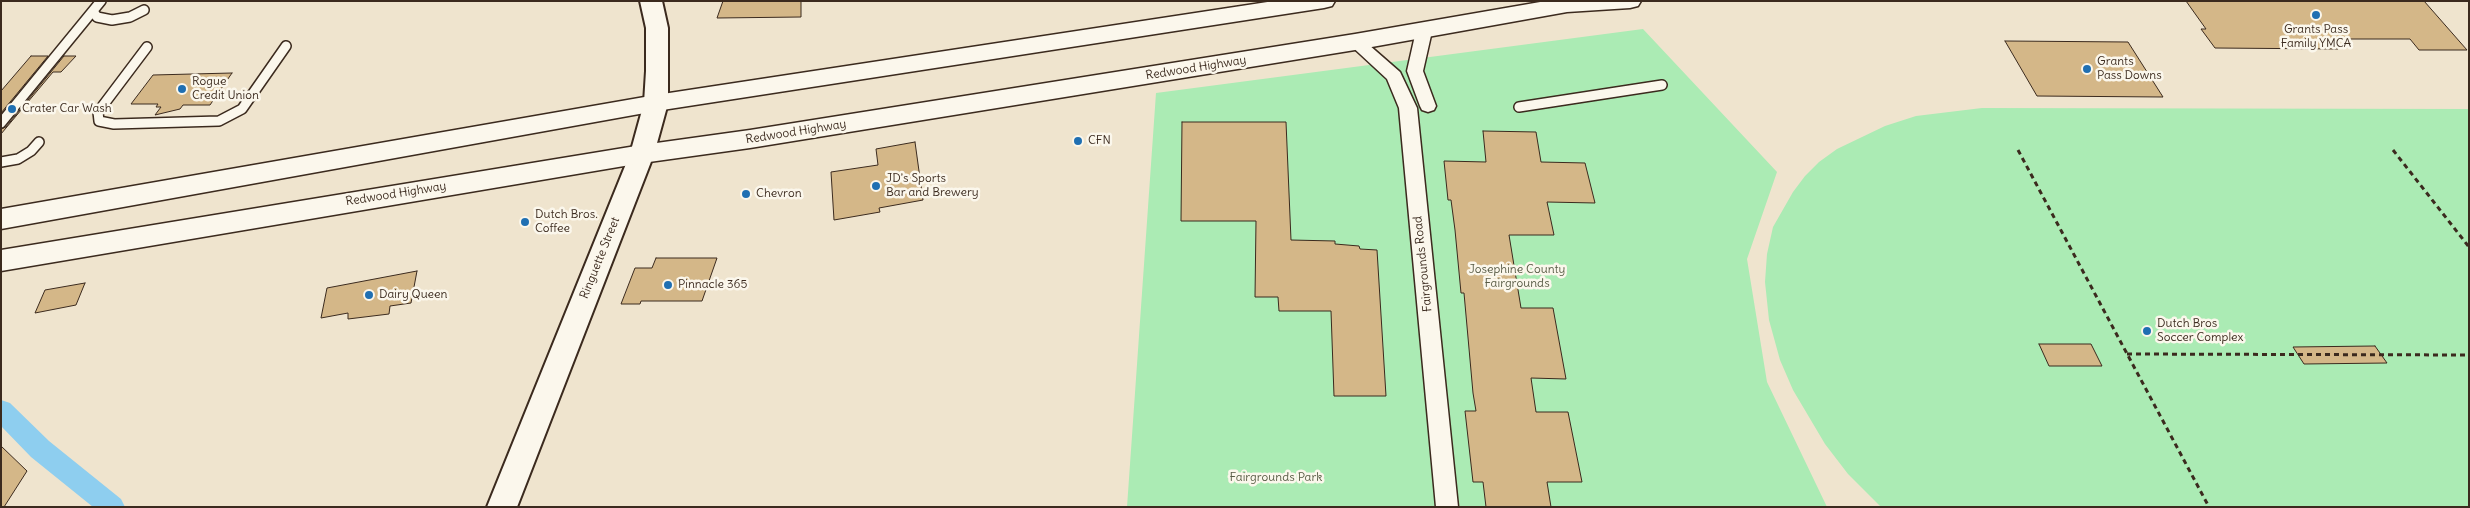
<!DOCTYPE html>
<style>
body{margin:0}
#map{position:relative;width:2470px;height:508px;overflow:hidden;background:#efe4ce;font-family:Delius,sans-serif}
canvas{display:block}
.frame{position:absolute;inset:0;border:2px solid #3b2a1e;pointer-events:none}
</style>
<div id="map">
<canvas width="2470" height="508"></canvas>
<div class="frame"></div>
</div>
<script>
const ctx = document.querySelector('canvas').getContext('2d');
ctx.lineJoin = 'round';
function fillPath(path, color) { ctx.fillStyle = color; ctx.fill(path, 'evenodd'); }
const shape = rows => new Path2D(rows.map(r => 'M' + r).join(''));
function strokePath(path, color, width, dash) { ctx.strokeStyle = color; ctx.lineWidth = width; ctx.lineCap = dash ? 'butt' : 'round'; ctx.setLineDash(dash || []); ctx.stroke(path); }
function label(font, color, halo, rows, align = 'center') {
  ctx.font = font + ' Delius,sans-serif'; ctx.lineWidth = 5; ctx.setLineDash([]); ctx.textBaseline = 'middle'; ctx.strokeStyle = halo; ctx.fillStyle = color; for (const [text, x, y, turn = 0] of rows) {
    ctx.save(); ctx.translate(x, y); ctx.rotate((+turn || 0) * Math.PI / 180); ctx.textAlign = isNaN(turn) ? turn : align; if (halo) ctx.strokeText(text, 0, 0); ctx.fillText(text, 0, 0); ctx.restore();
  }
}
fillPath(shape([
 [1643,29,1777,172,1747,259,1767,382,1827,507,1127,507,1156,93],
 [1982,108,2469,109,2469,507,1881,507,1848,474,1825,444,1793,390,1780,360,1769,320,1765,282,1767,254,1773,227,1793,192,1805,176,1819,162,1837,149,1885,126,1916,116]
]), '#abebb4');
fillPath(shape([
 [1,400,10,403,49,441,121,499,125,507,93,507,31,457,1,426,1,400]
]), '#8eceef');
const building = shape([
 [723,1,801,1,801,17,717,18,723,1],
 [2186,1,2424,1,2467,50,2419,50,2410,39,2329,39,2338,49,2215,48,2201,29,2206,29,2186,1],
 [2005,41,2128,42,2163,97,2037,96,2005,41],
 [31,56,48,56,1,113,1,91,31,56],
 [64,56,76,56,61,72,53,72,1,134,1,129,6,127,64,56],
 [232,73,210,105,183,105,180,109,155,115,161,107,156,107,158,104,131,104,153,75,232,73],
 [1182,122,1286,122,1291,240,1335,241,1335,244,1359,246,1360,249,1377,250,1386,396,1334,396,1331,311,1279,311,1278,297,1255,297,1256,221,1181,221,1182,122],
 [1483,131,1536,132,1541,162,1585,163,1595,203,1547,202,1554,235,1509,235,1521,308,1553,308,1566,379,1531,378,1536,412,1568,412,1582,482,1547,482,1551,507,1486,507,1483,482,1473,482,1465,411,1476,411,1473,393,1464,293,1461,293,1455,230,1451,200,1448,200,1444,161,1486,162,1483,131],
 [915,142,923,200,879,208,880,212,834,220,831,172,878,165,876,149,915,142],
 [656,258,717,258,702,301,641,301,640,304,621,304,635,268,652,268,656,258],
 [417,271,411,303,390,306,389,314,348,319,348,313,321,318,327,288,417,271],
 [85,283,76,305,35,313,45,290,85,283],
 [2039,344,2091,344,2102,366,2049,366,2039,344],
 [2375,346,2387,363,2304,364,2293,347,2375,346],
 [1,446,27,471,4,507,1,507,1,446]
]);
fillPath(building, '#d4b788');
strokePath(building, '#3b2a1e', 1);
const lane = shape([
 [93,11,97,17,112,20,130,17,144,10],
 [147,47,98,112,99,121,114,124,219,121,242,109,286,46],
 [1519,107,1662,85],
 [1,123,101,1],
 [1,162,18,159,31,151,39,142]
]);
const street = shape([
 [1424,26,1430,27,1432,31,1423,71,1436,106,1434,110,1428,112,1422,110,1420,106,1407,71,1416,31,1418,27,1424,26],
 [1355,37,1361,38,1400,72,1417,108,1458,507,1436,507,1399,108,1387,79,1347,42,1349,38,1355,37]
]);
const secondary = shape([
 [640,1,662,1,668,28,668,103,654,154,517,507,487,507,630,154,644,103,646,71,646,28,640,1]
]);
const highway = shape([
 [1274,1,1335,1,1332,6,1324,8,656,111,1,229,1,209,656,95,1274,1],
 [1546,1,1641,1,1638,6,1630,8,1567,12,1355,50,750,148,642,163,1,271,1,250,642,145,750,130,1355,34,1546,1]
]);
strokePath(lane, '#3b2a1e', 12);
strokePath(street, '#3b2a1e', 3);
strokePath(secondary, '#3b2a1e', 4);
strokePath(highway, '#3b2a1e', 3);
strokePath(shape([
 [2018,150,2209,507],
 [2393,150,2469,247],
 [2127,354,2469,355]
]), '#3b2a1e', 3, [5, 4]);
strokePath(lane, '#fbf7ec', 9);
fillPath(street, '#fbf7ec');
fillPath(secondary, '#fbf7ec');
fillPath(highway, '#fbf7ec');
for (const [x, y, r, color] of [
 [2316,15,5,"#1f6fb2"],
 [2087,69,5,"#1f6fb2"],
 [182,89,5,"#1f6fb2"],
 [12,109,5,"#1f6fb2"],
 [1078,141,5,"#1f6fb2"],
 [876,186,5,"#1f6fb2"],
 [746,194,5,"#1f6fb2"],
 [525,222,5,"#1f6fb2"],
 [668,285,5,"#1f6fb2"],
 [369,295,5,"#1f6fb2"],
 [2147,331,5,"#1f6fb2"]
]) { const dot = new Path2D(); dot.arc(x, y, r, 0, 2 * Math.PI); ctx.fillStyle = color; ctx.fill(dot); strokePath(dot, '#fbf7ec', 2); }
label('12px', '#3b2a1e', '#fbf7ec', [
 ["Grants Pass",2316,30,"center"],
 ["Family YMCA",2316,44,"center"],
 ["Grants",2097,62],
 ["Pass Downs",2097,76],
 ["Rogue",192,82],
 ["Credit Union",192,96],
 ["Crater Car Wash",22,109],
 ["CFN",1088,141],
 ["JD's Sports",886,179],
 ["Bar and Brewery",886,193],
 ["Chevron",756,194],
 ["Dutch Bros.",535,215],
 ["Coffee",535,229],
 ["Pinnacle 365",678,285],
 ["Dairy Queen",379,295],
 ["Dutch Bros",2157,324],
 ["Soccer Complex",2157,338]
], 'left');
label('12px', '#3b2a1e', '#fbf7ec', [
 ["Redwood Highway",1196,68,-9],
 ["Redwood Highway",796,132,-9],
 ["Redwood Highway",396,194,-9],
 ["Ringuette Street",600,258,-68],
 ["Fairgrounds Road",1423,264,-96]
]);
label('12px', '#575a44', '#fbf7ec', [
 ["Josephine County",1517,270],
 ["Fairgrounds",1517,284],
 ["Fairgrounds Park",1276,478]
]);
</script>
